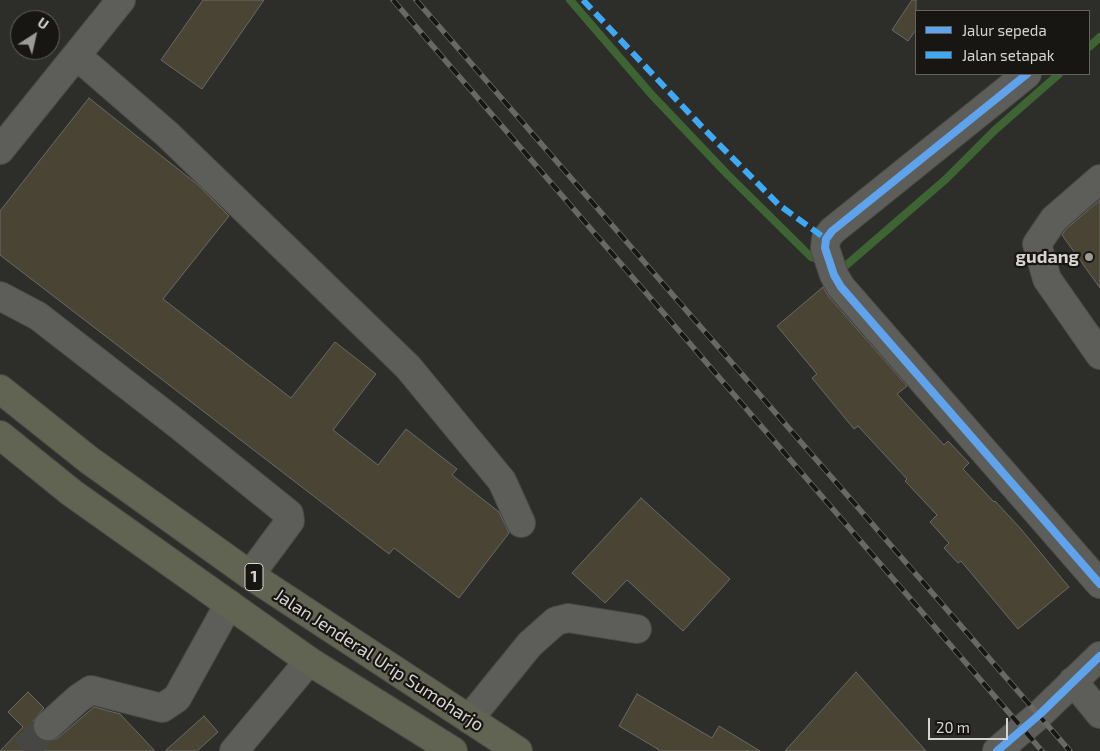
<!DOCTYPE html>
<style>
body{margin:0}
#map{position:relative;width:1100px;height:751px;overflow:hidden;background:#2d2d29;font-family:"Exo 2",sans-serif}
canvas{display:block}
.legend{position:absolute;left:915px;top:10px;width:175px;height:65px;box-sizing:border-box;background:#171613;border:1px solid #63625f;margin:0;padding:6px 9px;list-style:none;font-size:15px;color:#d5d4d0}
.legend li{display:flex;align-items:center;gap:10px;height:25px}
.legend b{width:25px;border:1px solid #63625f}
.north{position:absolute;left:10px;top:10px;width:50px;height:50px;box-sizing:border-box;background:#171613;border:1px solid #63625f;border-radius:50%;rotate:35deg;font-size:14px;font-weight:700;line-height:20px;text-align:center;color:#d5d4d0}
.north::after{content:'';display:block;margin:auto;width:18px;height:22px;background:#9a9a96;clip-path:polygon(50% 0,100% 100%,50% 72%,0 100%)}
.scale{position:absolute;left:928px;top:718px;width:80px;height:22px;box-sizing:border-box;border:2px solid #d5d4d0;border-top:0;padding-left:6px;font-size:15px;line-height:18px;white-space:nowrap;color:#d5d4d0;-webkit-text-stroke:4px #171613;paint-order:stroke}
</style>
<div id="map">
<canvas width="1100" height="751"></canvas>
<ul class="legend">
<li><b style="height:6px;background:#60a3ed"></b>Jalur sepeda</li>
<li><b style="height:6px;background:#3fa9f5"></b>Jalan setapak</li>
</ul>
<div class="north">U</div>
<div class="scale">20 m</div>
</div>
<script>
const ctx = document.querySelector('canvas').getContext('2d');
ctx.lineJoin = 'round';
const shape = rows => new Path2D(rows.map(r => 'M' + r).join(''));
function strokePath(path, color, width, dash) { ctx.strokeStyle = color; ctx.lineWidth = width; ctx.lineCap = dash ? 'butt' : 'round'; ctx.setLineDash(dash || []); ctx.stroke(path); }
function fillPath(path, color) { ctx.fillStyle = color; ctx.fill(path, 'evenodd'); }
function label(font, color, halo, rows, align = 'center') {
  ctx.font = font + ' "Exo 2",sans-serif'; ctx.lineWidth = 4.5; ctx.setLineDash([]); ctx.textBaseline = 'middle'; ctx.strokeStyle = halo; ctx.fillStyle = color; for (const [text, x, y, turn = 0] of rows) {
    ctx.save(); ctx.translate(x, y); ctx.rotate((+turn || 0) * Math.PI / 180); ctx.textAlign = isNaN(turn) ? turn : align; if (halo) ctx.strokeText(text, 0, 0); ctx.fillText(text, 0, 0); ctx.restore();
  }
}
strokePath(shape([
 [570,0,651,94,727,174,811,257,823,261],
 [1089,47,1100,37],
 [836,266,843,268,946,179,995,130,1059,74]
]), '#3e6434', 8);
const building = shape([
 [203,0,264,0,202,89,161,60,203,0],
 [912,0,916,0,916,30,908,41,892,30,912,0],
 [89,98,198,185,229,216,163,299,291,398,335,342,376,374,333,430,378,465,406,429,457,469,452,475,499,512,509,533,459,598,394,548,389,554,0,255,0,211,89,98],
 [1100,200,1100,288,1062,235,1066,229,1100,200],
 [823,287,829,297,907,386,897,394,944,445,948,441,969,463,963,469,994,502,995,501,1020,528,1069,587,1018,629,961,561,958,563,944,548,949,543,930,522,937,515,905,481,907,479,858,426,854,429,812,378,817,374,777,326,823,287],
 [641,498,730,579,683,631,627,580,605,603,572,573,641,498],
 [856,672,926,751,785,751,856,672],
 [28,692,44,708,33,721,33,729,36,736,43,741,51,741,58,738,94,707,120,714,155,751,0,751,23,727,8,712,28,692],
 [637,694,712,738,719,726,760,751,661,751,619,726,637,694],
 [204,716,218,732,197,751,165,751,204,716]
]);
fillPath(building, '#4a4435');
strokePath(building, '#6b6a67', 1);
strokePath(shape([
 [24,751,48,726]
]), '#464642', 28, [28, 14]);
const minor = shape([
 [77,56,167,134,408,367,502,481,521,523],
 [1027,74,832,231,826,239,825,248,834,275,841,287,1100,584],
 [0,150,121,0],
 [1100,179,1054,219,1037,244,1047,279,1100,355],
 [0,296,38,316,176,423,289,514,290,521,250,575],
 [1073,681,1100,714],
 [469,719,530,644,556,621,568,618,637,629],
 [48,726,79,698,91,690,162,708,177,698,229,604],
 [234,751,309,661],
 [997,751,1039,715,1100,656]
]);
const highway = shape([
 [0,389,89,460,250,575,518,751],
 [0,435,72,493,309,661,453,751]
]);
strokePath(minor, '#4b4a47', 30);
strokePath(highway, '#4b4a47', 30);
strokePath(minor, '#5d5d5a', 28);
strokePath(highway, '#616353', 28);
const rail = shape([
 [393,0,1042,751],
 [416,0,1070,751]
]);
strokePath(rail, '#686865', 5.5);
strokePath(rail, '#171613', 4, [11]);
strokePath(shape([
 [583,0,704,129,779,205,826,239]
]), '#3fa9f5', 6, [12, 6]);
strokePath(shape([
 [1027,74,832,231,826,239,825,248,834,275,841,287,1100,584],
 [997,751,1039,715,1100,656]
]), '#60a3ed', 8);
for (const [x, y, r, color] of [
 [1089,257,5,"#9a9a96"]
]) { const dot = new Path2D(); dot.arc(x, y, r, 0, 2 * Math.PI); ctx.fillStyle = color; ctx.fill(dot); strokePath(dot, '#171613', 2); }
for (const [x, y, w] of [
 [254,577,18]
]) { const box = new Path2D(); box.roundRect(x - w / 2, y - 13.5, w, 27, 4); ctx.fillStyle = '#171613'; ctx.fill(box); strokePath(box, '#d5d4d0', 1); }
label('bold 16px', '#d5d4d0', null, [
 ["1",254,577]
]);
label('bold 18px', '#d5d4d0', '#171613', [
 ["gudang",1079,257]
], 'right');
label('18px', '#d5d4d0', '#171613', [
 ["Jalan Jenderal Urip Sumoharjo",379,660,33]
]);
</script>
